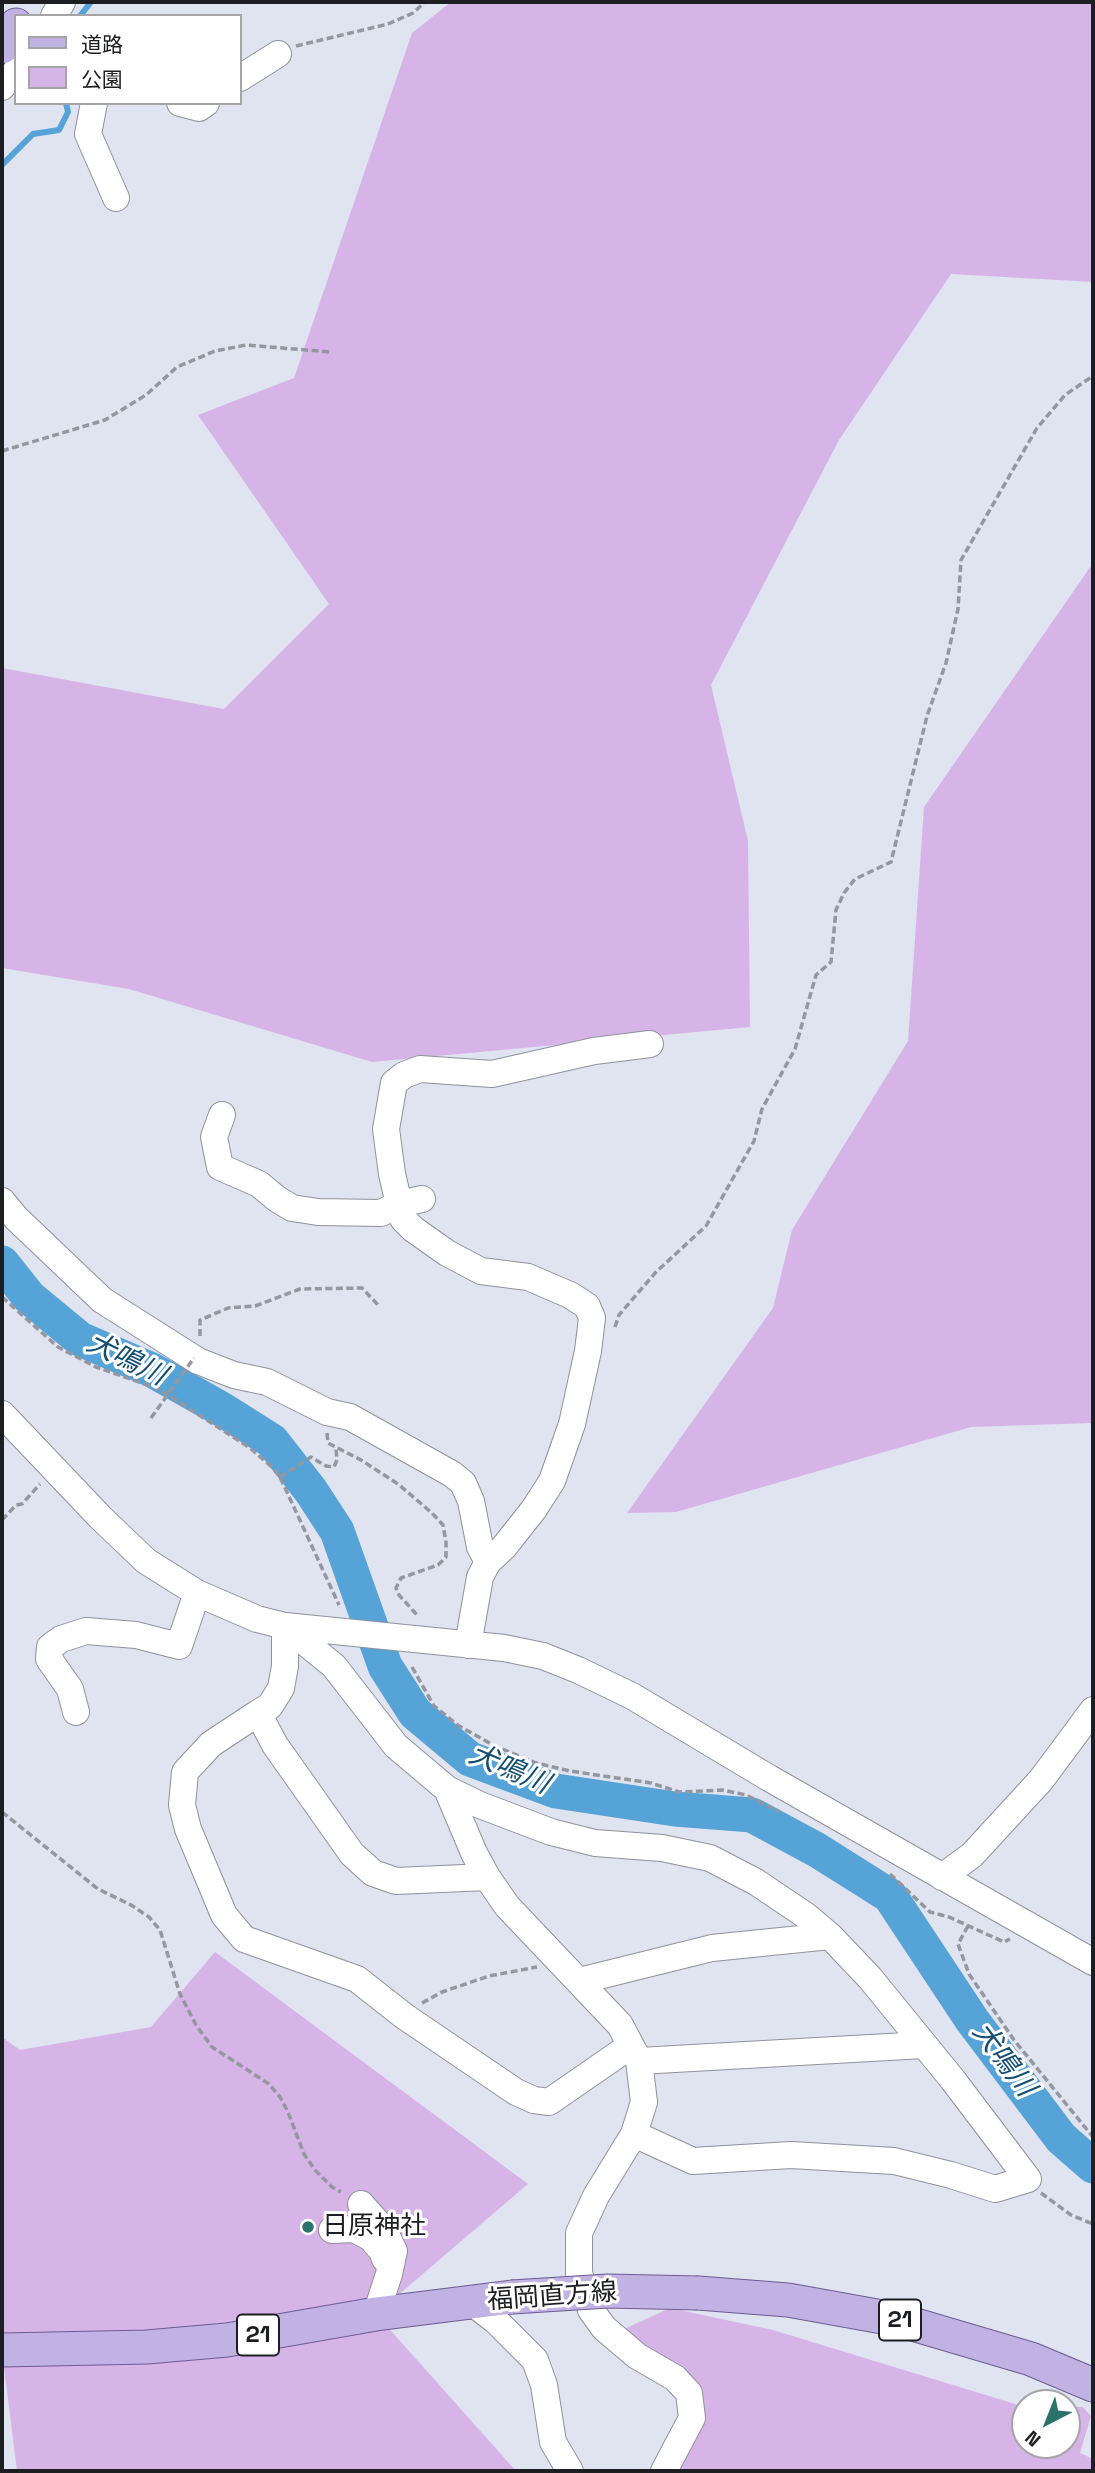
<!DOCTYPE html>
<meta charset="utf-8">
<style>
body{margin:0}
#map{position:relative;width:1095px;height:2473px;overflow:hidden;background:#e0e3f0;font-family:"Space Grotesk","Noto Sans JP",sans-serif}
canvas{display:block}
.frame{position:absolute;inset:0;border:4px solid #1d1e22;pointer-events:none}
.legend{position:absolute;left:14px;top:14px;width:228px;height:91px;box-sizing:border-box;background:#fff;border:2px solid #a5a5a7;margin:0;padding:9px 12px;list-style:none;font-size:21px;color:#1d1e22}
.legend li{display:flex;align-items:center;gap:14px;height:35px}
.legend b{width:35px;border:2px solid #a5a5a7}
.north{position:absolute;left:1011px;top:2389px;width:70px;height:70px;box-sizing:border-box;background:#fff;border:2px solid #a5a5a7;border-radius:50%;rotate:222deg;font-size:19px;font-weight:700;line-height:28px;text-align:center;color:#1d1e22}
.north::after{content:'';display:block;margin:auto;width:24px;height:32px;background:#2a726a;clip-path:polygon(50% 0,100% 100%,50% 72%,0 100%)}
</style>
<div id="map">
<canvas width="1095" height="2473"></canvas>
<div class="frame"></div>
<ul class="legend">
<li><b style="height:9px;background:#c0b2e3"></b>道路</li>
<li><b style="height:19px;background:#d7b4e7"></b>公園</li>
</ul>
<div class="north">N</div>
</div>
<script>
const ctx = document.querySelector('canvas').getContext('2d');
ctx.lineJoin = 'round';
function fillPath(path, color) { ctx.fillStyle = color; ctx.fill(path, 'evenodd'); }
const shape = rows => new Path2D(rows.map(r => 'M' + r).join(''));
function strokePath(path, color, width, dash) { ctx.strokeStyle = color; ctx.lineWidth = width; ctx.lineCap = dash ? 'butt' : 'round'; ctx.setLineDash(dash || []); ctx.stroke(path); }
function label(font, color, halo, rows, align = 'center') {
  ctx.font = font + ' "Space Grotesk","Noto Sans JP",sans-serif'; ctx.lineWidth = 6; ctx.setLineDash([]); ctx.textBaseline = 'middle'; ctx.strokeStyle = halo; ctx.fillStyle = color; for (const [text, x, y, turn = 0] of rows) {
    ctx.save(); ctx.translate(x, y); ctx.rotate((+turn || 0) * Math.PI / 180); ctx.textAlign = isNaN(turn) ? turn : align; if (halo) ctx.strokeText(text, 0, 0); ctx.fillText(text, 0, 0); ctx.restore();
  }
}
fillPath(shape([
 [451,2,1093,2,1093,282,951,274,839,440,711,685,748,841,750,1027,372,1062,129,989,2,968,2,668,224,709,329,604,198,415,294,378,412,33],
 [1093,563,1093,1423,971,1427,676,1512,627,1513,773,1308,792,1230,908,1041,924,807],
 [215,1952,528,2184,376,2314,516,2471,17,2471,2,2351,2,2037,20,2050,151,2027],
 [670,2308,773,2330,1025,2407,1025,2445,1067,2445,1067,2407,1083,2407,1091,2416,1080,2453,1093,2459,1093,2471,657,2471,680,2430,676,2394,620,2331]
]), '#d7b4e7');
strokePath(shape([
 [80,16,91,2],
 [2,165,33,134,59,130,68,112,66,103]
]), '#56a3d8', 6);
strokePath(shape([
 [2,1263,29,1297,80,1339,152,1370,223,1410,272,1441,311,1491,337,1531,385,1666,415,1713,470,1759,556,1791,675,1809,752,1815,817,1850,890,1896,972,2020,1061,2138,1093,2166]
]), '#56a3d8', 35);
const minor = shape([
 [54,16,62,2],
 [240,78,278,54],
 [2,87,16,71],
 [94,103,88,134,116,198],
 [180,103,199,108,206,103],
 [222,1115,214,1137,220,1167,259,1184,277,1199,292,1208,318,1212,381,1213,399,1204,392,1174,386,1129,394,1083,404,1075,420,1069,492,1074,594,1051,650,1044],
 [422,1199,399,1204,403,1219,413,1229,447,1253,481,1271,528,1277,570,1295,587,1306,592,1318,588,1351,572,1424,552,1481,534,1509,504,1547,488,1562,480,1577,468,1645],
 [2,1201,16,1218,102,1300,198,1361,234,1375,267,1382,327,1412,350,1417,452,1474,463,1483,471,1501,480,1547,488,1562],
 [2,1414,100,1517,146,1561,197,1593,257,1619,285,1626,504,1648,543,1656,578,1670,632,1696,769,1778,1093,1962],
 [285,1626,334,1666,396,1746,447,1789,480,1805,551,1832,595,1843,662,1848,710,1858,756,1882,805,1915,830,1936,870,1978,953,2080,1028,2179,995,2189,951,2175,894,2161,791,2155,693,2161,634,2134],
 [285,1626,285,1666,281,1688,270,1706,258,1713,275,1745,352,1854,373,1873,396,1881,487,1877],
 [76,1712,70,1689,49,1659,50,1647,61,1639,86,1631,136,1635,179,1646,197,1593],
 [258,1713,211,1744,185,1772,182,1805,188,1829,224,1915,244,1939,357,1979,404,2016,516,2092,534,2100,549,2102,630,2046],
 [447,1789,474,1853,487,1877,507,1906,620,2025,639,2061,644,2102,634,2134,596,2196,579,2233,579,2273,591,2310,604,2328,637,2356,675,2378,689,2393,692,2418,664,2471],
 [942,1877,972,1855,1041,1780,1093,1710],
 [579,1981,712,1948,830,1936],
 [639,2061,924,2045],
 [361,2204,384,2230,394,2251,389,2274,376,2314],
 [332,2230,354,2229,371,2238,382,2251,385,2259],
 [471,2302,496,2321,535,2360,544,2385,553,2442,570,2471]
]);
const major = shape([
 [2,47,16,25],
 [698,2293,788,2300,899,2320,1031,2359,1093,2385],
 [2,2350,147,2347,227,2340,376,2314,512,2297]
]);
strokePath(minor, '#8f919d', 28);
strokePath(major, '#6c5c93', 35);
strokePath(shape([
 [296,46,388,24,413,13,425,2],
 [2,451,105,420,146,395,177,367,215,351,246,345,330,352],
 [2,1297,58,1347,96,1367,159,1389,250,1448,272,1467,280,1477,339,1605],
 [615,1327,619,1315,656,1272,706,1226,754,1141,762,1109,795,1049,816,975,831,962,836,910,844,893,855,879,891,862,927,716,946,663,958,609,961,560,1037,428,1065,395,1093,376],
 [200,1336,200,1320,228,1308,255,1306,300,1289,362,1288,380,1307],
 [327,1433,328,1443,361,1460,398,1484,432,1513,443,1525,446,1542,446,1557,438,1565,401,1578,396,1588,399,1595,418,1616],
 [280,1477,311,1457,326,1466,334,1467,337,1460,336,1449],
 [2,1520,16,1505,22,1504,40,1484],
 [412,1667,434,1706,459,1726,495,1746,536,1763,570,1771,651,1783,679,1792,723,1790,746,1795,780,1812],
 [2,1812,98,1889,131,1905,149,1917,160,1930,180,1994,196,2025,212,2047,269,2084,280,2097,288,2112,304,2154,315,2170,332,2187,341,2192],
 [890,1874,930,1912,949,1917,1004,1942,1010,1939],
 [968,1926,958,1944,969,1974,1014,2040,1093,2137],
 [422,2003,442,1992,489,1976,537,1967],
 [1041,2193,1071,2215,1093,2224]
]), '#9497a0', 3.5, [7, 3.5]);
strokePath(minor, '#fff', 26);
strokePath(major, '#c0b2e3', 33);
const majorBridge = shape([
 [512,2297,608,2291,698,2293]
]);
strokePath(majorBridge, '#6c5c93', 35, []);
strokePath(shape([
 [151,1418,194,1358]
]), '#9497a0', 3.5, [7, 3.5]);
strokePath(majorBridge, '#c0b2e3', 33);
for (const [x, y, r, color] of [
 [308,2227,7,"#2a726a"]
]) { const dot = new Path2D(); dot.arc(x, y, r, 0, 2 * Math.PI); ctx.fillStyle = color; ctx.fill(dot); strokePath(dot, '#fff', 2.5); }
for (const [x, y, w] of [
 [900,2320,42],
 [258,2335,42]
]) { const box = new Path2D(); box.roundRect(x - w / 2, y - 20.5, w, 41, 5); ctx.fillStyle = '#fff'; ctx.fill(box); strokePath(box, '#1d1e22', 2); }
label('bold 24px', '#1d1e22', null, [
 ["21",900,2320],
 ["21",258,2335]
]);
label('26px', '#1d1e22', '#fff', [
 ["日原神社",322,2227]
], 'left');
label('26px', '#1d1e22', '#fff', [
 ["福岡直方線",552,2297,-4]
]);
label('italic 28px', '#144f73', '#fff', [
 ["犬鳴川",126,1360,26],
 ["犬鳴川",509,1770,23],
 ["犬鳴川",1003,2060,53]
]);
</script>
